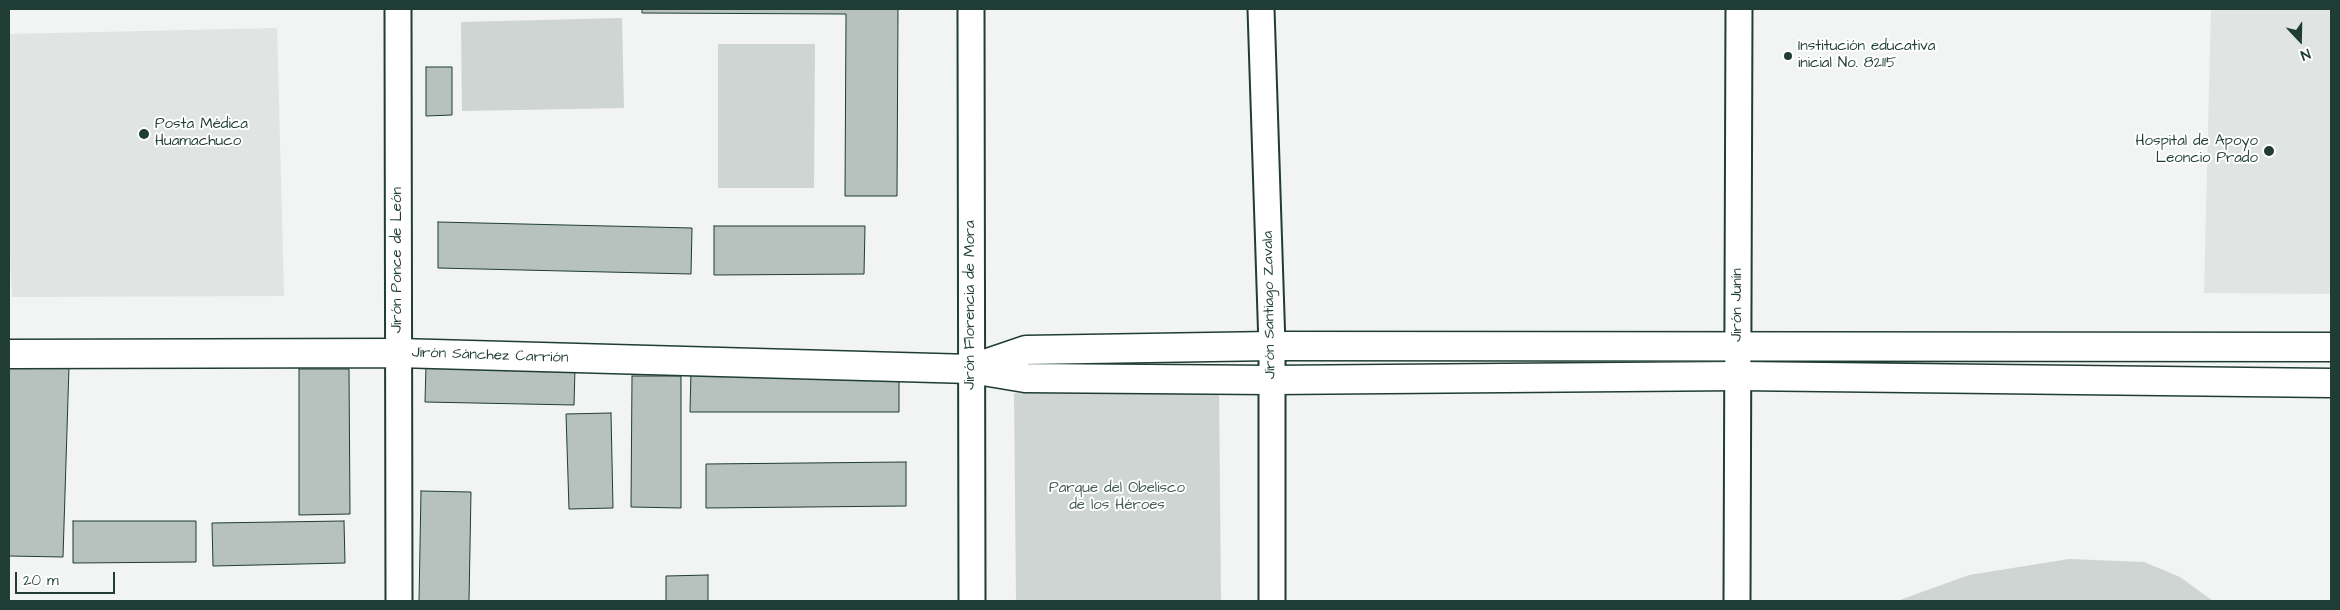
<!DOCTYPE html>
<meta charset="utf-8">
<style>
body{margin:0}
#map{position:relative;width:2340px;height:610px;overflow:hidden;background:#f2f3f3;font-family:"Architects Daughter",sans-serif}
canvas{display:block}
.frame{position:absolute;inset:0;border:10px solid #1f3d34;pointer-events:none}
.north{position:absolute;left:2275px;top:15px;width:50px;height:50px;-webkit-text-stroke:4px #fff;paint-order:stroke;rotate:159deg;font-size:14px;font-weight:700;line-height:20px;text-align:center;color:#1f3d34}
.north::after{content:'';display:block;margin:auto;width:18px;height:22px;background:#1f3d34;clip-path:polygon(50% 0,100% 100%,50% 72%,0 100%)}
.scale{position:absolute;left:15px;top:572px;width:100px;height:22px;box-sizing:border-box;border:2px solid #1f3d34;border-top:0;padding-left:6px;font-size:15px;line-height:18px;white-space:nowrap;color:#1f3d34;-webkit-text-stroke:4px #fff;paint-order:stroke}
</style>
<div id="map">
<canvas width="2340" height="610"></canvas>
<div class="frame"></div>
<div class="north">N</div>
<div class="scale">20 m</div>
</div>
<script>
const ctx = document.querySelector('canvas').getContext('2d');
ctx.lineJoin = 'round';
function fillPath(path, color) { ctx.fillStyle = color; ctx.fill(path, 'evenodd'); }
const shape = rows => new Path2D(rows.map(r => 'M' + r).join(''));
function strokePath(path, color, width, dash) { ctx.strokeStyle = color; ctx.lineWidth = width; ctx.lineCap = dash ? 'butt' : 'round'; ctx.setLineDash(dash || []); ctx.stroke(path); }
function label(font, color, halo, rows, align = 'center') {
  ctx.font = font + ' "Architects Daughter",sans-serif'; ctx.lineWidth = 4; ctx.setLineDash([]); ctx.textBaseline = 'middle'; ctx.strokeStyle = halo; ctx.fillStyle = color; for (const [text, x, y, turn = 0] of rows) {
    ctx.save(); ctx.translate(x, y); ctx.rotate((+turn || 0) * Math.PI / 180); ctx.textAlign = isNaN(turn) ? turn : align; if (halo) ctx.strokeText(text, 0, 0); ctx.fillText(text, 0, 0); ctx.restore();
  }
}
fillPath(shape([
 [2211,9,2331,9,2331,294,2204,293],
 [277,28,284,296,12,297,9,235,9,34]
]), '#e0e4e3');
fillPath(shape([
 [622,18,624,108,462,111,461,22],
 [718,44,815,44,814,188,718,188],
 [1219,390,1221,601,1016,601,1014,393],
 [2069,559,2144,562,2180,577,2213,601,1897,601,1969,575]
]), '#ced5d3');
const building = shape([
 [642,9,898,9,897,196,845,196,846,14,642,13,642,9],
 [426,67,452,67,452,115,426,116,426,67],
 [438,222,692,228,691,274,438,268,438,222],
 [714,226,865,226,864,274,714,275,714,226],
 [9,365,69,366,63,557,9,556,9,365],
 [426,365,575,368,574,405,425,402,426,365],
 [299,369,349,369,350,514,299,515,299,369],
 [691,371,899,372,899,412,690,412,691,371],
 [632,376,681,376,681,508,631,507,632,376],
 [611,413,613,508,569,509,566,414,611,413],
 [906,462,906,506,706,508,706,464,906,462],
 [421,491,471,492,469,601,419,601,421,491],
 [73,521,196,521,196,562,73,563,73,521],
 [344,521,345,563,213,566,212,523,344,521],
 [708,575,708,601,666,601,666,576,708,575]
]);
fillPath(building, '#b7c1bd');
strokePath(building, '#1f3d34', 1);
const minor = shape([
 [398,9,399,601],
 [971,9,972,601],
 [1261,9,1272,346,1272,601],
 [1737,601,1739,9]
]);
const secondary = shape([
 [9,354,398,353,971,369,1025,378,1271,380,1738,376,2331,383],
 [973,368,1026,350,1272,346,2331,347]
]);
strokePath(minor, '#1f3d34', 29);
strokePath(secondary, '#1f3d34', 31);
strokePath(minor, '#fff', 25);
strokePath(secondary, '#fff', 28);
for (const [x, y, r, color] of [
 [1788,56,5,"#1f3d34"],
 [144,134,6,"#1f3d34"],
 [2269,151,6,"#1f3d34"]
]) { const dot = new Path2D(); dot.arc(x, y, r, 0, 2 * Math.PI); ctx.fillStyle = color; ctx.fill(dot); strokePath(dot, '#fff', 2); }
label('15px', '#1f3d34', '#fff', [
 ["Institución educativa",1798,47],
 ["inicial No. 82115",1798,64],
 ["Posta Médica",155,125],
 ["Huamachuco",155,142],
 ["Hospital de Apoyo",2258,142,"right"],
 ["Leoncio Prado",2258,159,"right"]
], 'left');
label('15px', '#1f3d34', '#fff', [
 ["Jirón Ponce de León",398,260,-90],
 ["Jirón Florencia de Mora",971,305,-90],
 ["Jirón Santiago Zavala",1270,305,-91],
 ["Jirón Junín",1738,305,-90],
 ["Jirón Sánchez Carrión",490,356,2]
]);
label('15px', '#425b54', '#fff', [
 ["Parque del Obelisco",1117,489],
 ["de los Héroes",1117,506]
]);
</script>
